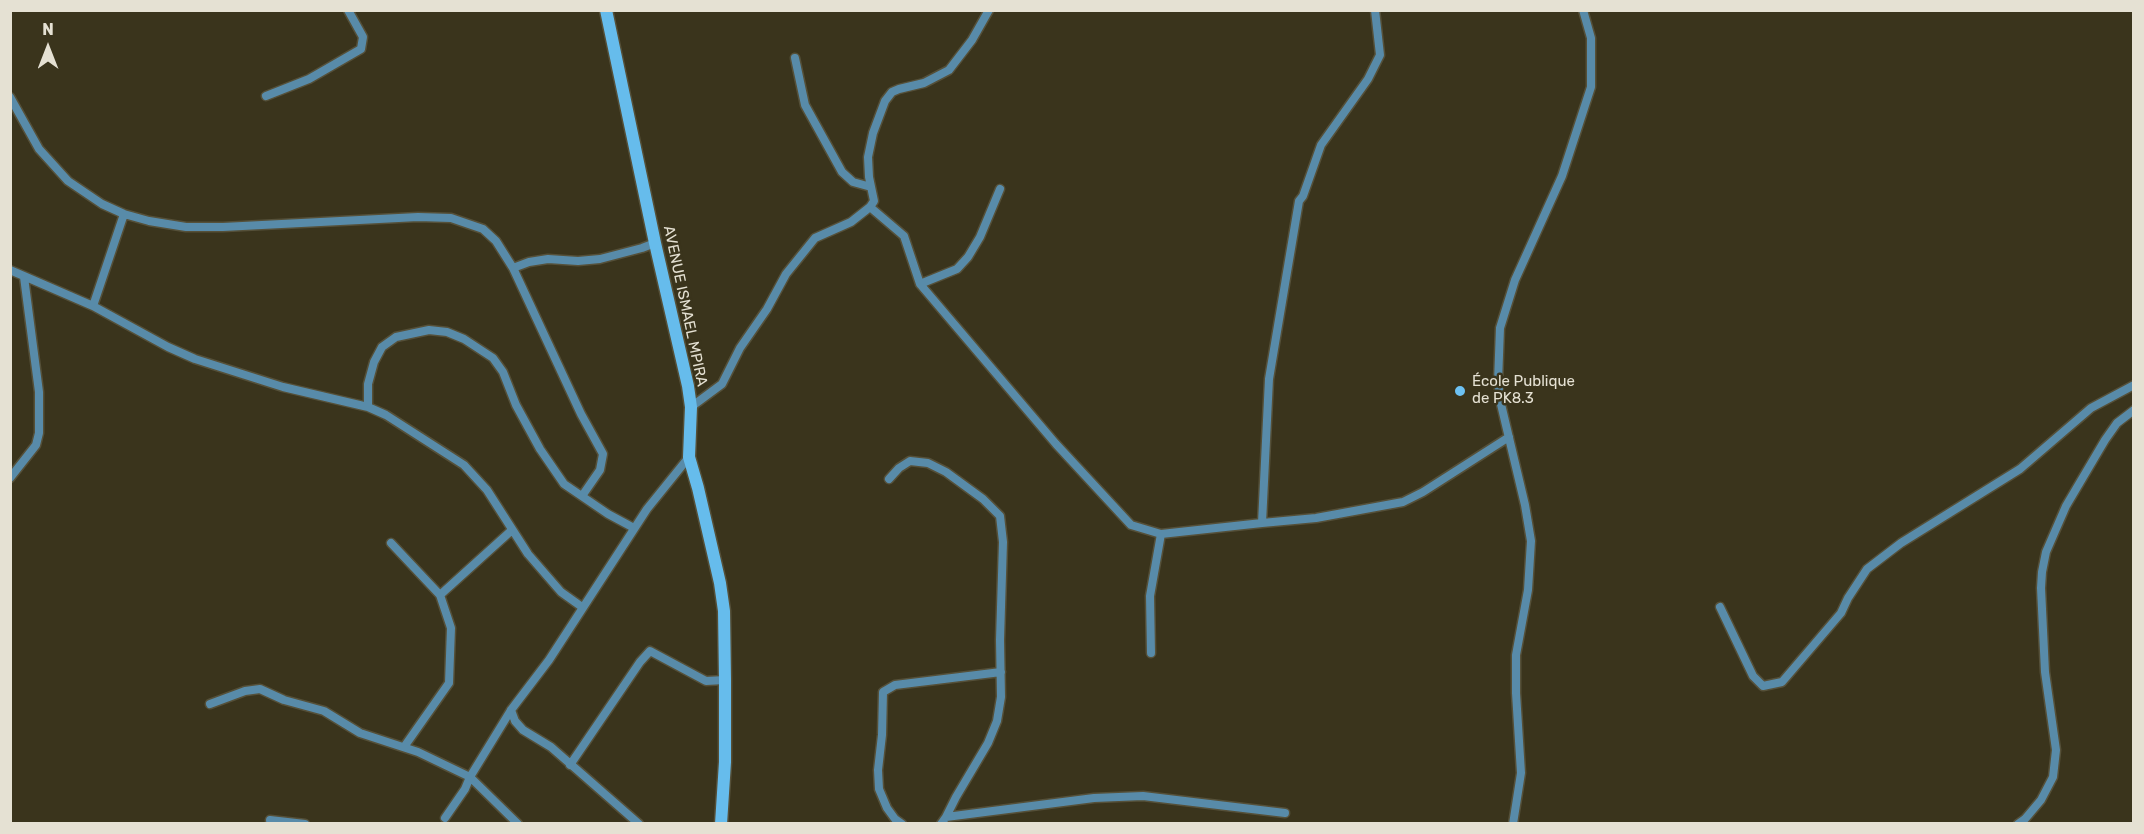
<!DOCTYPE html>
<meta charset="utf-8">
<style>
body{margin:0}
#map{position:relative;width:2144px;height:834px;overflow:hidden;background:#3a341c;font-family:Rubik,sans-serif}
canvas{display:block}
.frame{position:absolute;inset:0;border:12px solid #e5e1d3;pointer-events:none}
.north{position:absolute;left:18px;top:18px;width:60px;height:60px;-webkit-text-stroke:4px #3a341c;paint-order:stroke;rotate:0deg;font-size:16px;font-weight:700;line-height:24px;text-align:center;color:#e5e1d3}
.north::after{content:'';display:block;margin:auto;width:21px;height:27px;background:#e5e1d3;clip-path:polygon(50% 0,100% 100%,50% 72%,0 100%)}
</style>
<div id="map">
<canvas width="2144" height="834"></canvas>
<div class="frame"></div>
<div class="north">N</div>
</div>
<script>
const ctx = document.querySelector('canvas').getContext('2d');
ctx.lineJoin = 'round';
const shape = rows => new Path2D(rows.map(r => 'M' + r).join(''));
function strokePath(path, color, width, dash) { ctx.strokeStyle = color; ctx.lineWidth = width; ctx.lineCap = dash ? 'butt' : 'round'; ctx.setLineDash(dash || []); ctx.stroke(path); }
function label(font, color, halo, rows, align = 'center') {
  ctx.font = font + ' Rubik,sans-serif'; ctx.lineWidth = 5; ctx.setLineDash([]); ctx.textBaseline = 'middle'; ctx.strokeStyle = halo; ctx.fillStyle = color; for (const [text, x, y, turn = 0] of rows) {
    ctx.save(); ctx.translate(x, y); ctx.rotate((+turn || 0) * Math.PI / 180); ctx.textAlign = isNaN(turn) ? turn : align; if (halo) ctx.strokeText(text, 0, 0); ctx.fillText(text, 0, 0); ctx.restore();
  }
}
const street = shape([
 [795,58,805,105,842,172,853,182,871,187],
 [266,96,309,79,361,49,363,37,348,10],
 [10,97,39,149,68,181,102,204,124,214,149,221,186,227,223,227,418,217,451,218,483,229,496,241,513,268,581,414,603,454,600,470,582,496],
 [870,207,904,236,920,284,1056,444,1131,525,1161,534,1262,523,1269,379,1299,201,1303,196,1321,145,1368,79,1380,55,1375,10],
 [513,268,529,262,548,259,578,261,600,259,642,248,655,243],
 [10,270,93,306,168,347,195,359,283,387,368,407,386,415,464,465,487,490,528,554,561,592,582,607],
 [920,284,957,269,968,257,980,237,1000,189],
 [93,306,124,214],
 [368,407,368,384,374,362,382,347,396,337,429,330,447,332,464,339,493,358,503,372,516,405,540,449,564,484,608,514,634,528],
 [691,407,722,384,740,348,767,309,786,274,815,238,851,222,870,207,874,201,869,177,868,157,873,133,885,101,892,92,899,89,924,83,949,70,972,40,989,10],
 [10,478,36,445,39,433,39,392,24,277],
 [889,479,899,468,910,461,928,463,946,472,983,499,1000,516,1003,542,1000,640,1001,697,997,721,988,743,956,797,946,817],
 [1262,523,1316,518,1403,502,1423,492,1509,437],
 [391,543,440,595,451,628,449,683,404,747],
 [440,595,512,530],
 [1720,607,1753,676,1763,686,1782,682,1841,613,1848,598,1867,569,1901,543,2020,469,2091,408,2134,385],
 [1151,653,1150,596,1161,534],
 [210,704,245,691,260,689,284,700,324,711,360,733,418,752,470,777,511,710,549,660,647,509,689,457],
 [511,710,515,721,523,730,551,747,639,824],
 [570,765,640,662,650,651,706,681,725,680],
 [445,818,465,789,470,777,518,824],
 [270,820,305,824],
 [902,824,895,819,887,808,879,789,878,770,882,735,883,692,895,685,1001,672],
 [941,824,946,817,1094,798,1143,796,1285,813],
 [1513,824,1521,773,1516,693,1516,655,1528,590,1531,541,1525,505,1500,400,1498,382,1500,328,1515,280,1562,176,1591,87,1591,38,1583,10],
 [2018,824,2025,819,2041,800,2053,777,2056,750,2045,672,2041,588,2042,572,2046,552,2066,506,2105,440,2117,423,2134,410]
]);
const secondary = shape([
 [606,10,655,243,688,386,691,407,689,457,698,488,720,583,724,611,725,680,725,762,721,824]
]);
strokePath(street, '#555039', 11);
strokePath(secondary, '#555039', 15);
strokePath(street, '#588ba9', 8);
strokePath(secondary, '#66bcec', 12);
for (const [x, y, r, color] of [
 [1460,391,6,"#6dc2f3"]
]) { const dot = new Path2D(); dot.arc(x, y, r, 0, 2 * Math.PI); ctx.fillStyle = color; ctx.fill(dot); strokePath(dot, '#3a341c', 2); }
label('15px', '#e5e1d3', '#3a341c', [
 ["AVENUE ISMAEL MPIRA",685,306,78]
]);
label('15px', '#e5e1d3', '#3a341c', [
 ["École Publique",1472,382],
 ["de PK8.3",1472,399]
], 'left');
</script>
